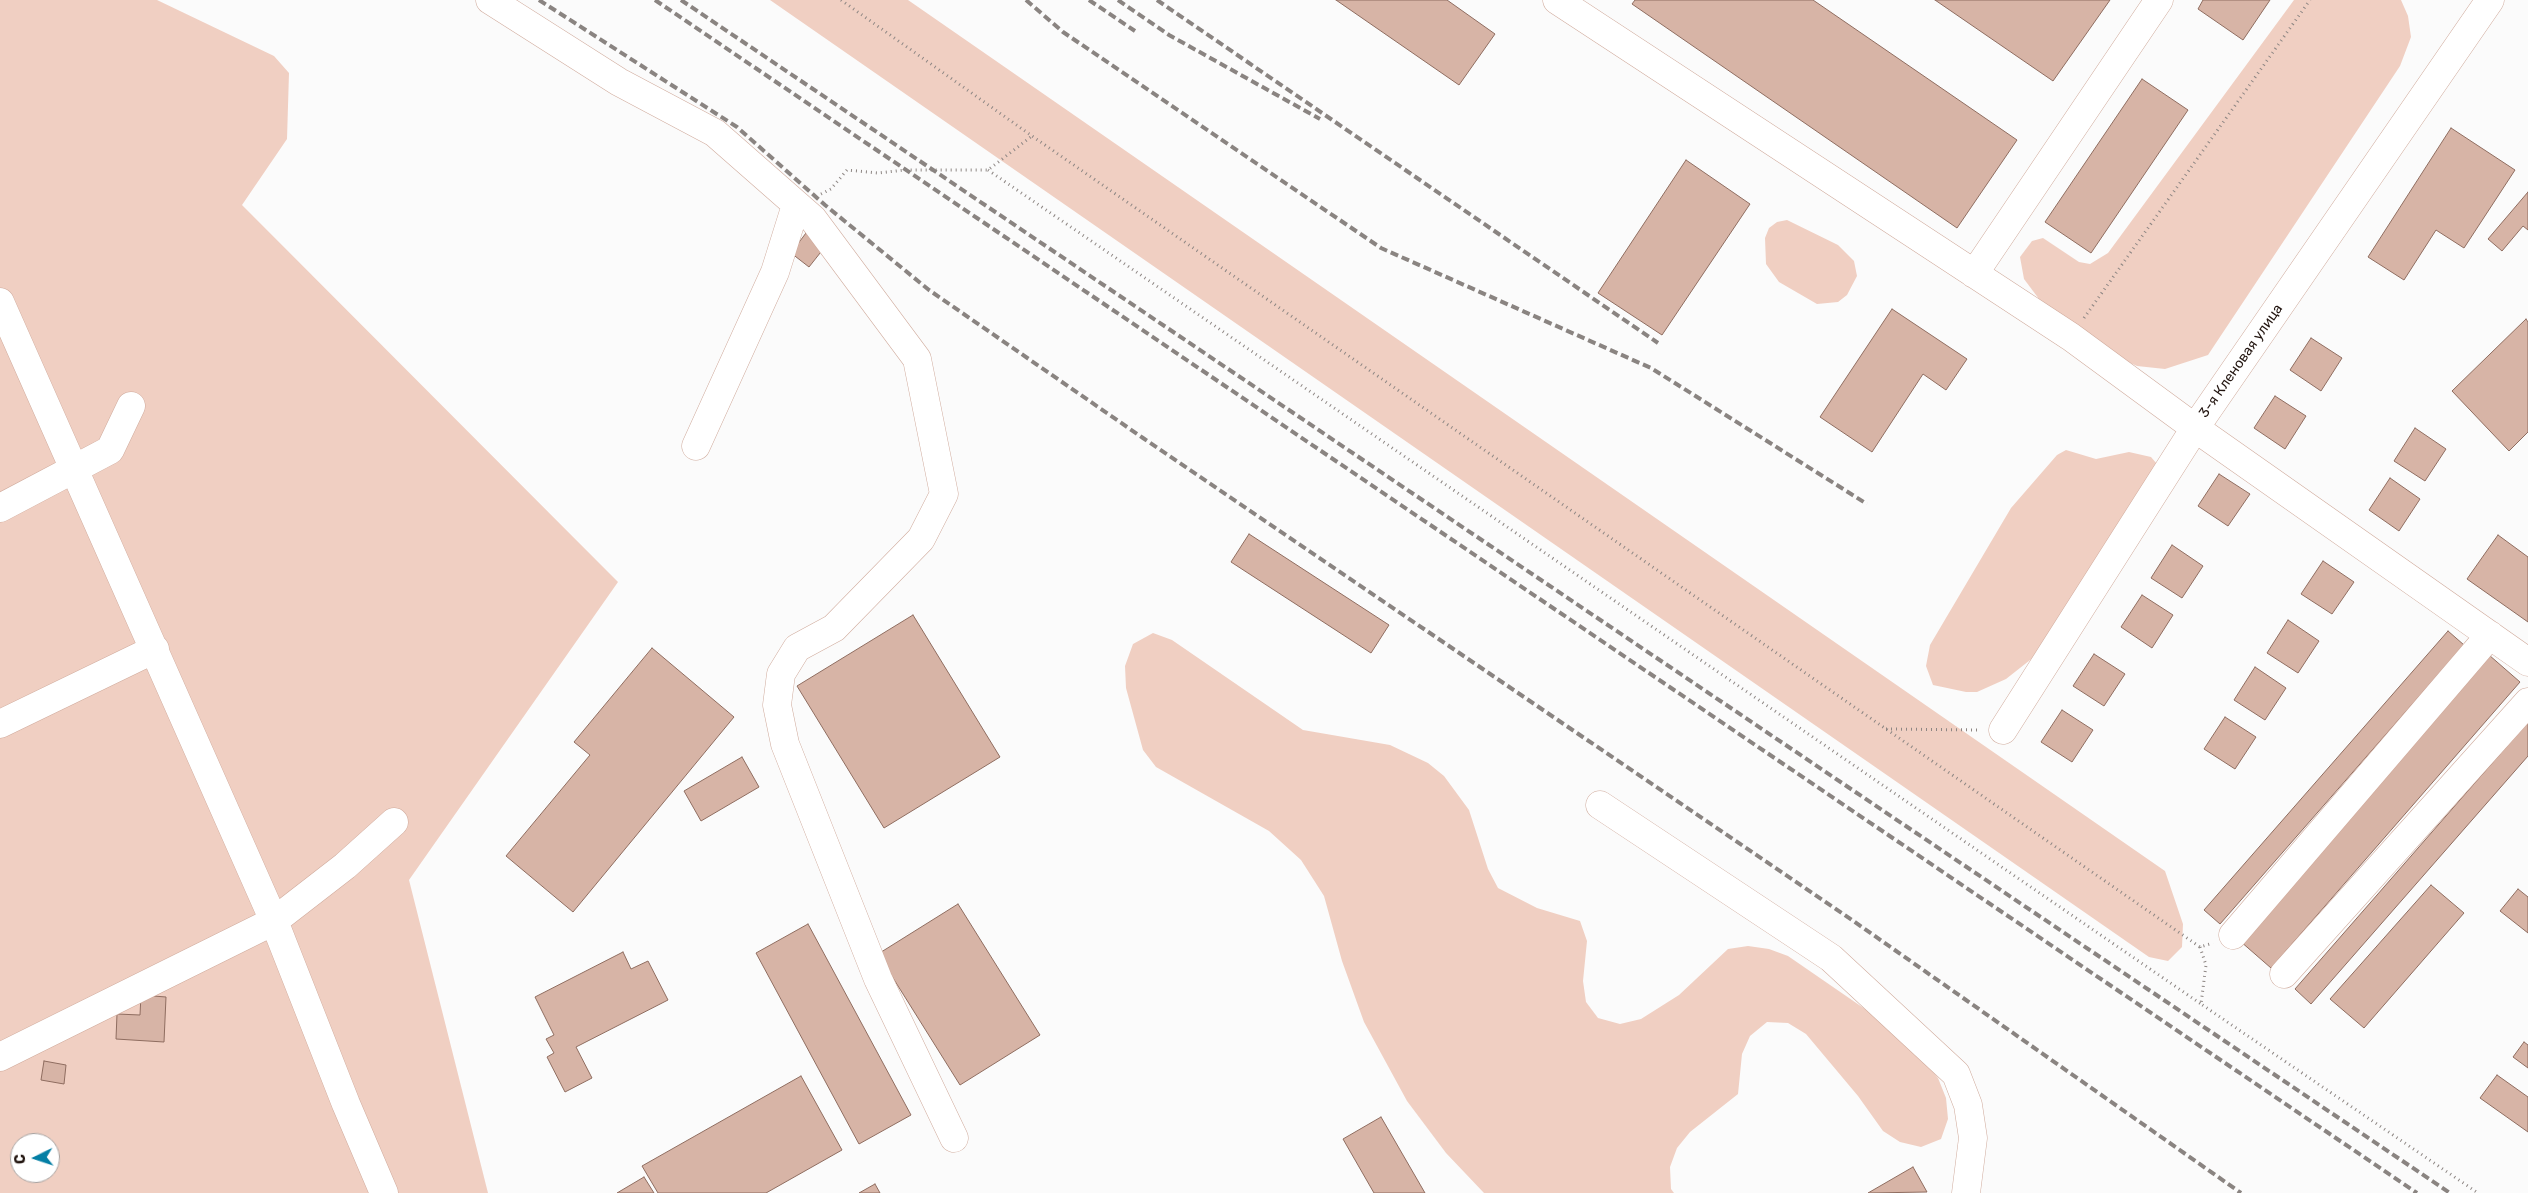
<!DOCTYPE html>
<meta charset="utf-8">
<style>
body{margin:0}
#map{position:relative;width:2528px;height:1193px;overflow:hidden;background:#fbfbfb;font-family:Rubik,sans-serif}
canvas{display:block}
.north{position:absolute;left:10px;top:1133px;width:50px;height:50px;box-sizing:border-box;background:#fff;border:1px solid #a7a2a0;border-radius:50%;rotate:266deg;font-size:14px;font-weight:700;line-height:20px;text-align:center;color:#231611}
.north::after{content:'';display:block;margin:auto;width:18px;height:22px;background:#047fa5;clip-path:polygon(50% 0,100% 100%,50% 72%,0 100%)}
</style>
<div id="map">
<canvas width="2528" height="1193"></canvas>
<div class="north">С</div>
</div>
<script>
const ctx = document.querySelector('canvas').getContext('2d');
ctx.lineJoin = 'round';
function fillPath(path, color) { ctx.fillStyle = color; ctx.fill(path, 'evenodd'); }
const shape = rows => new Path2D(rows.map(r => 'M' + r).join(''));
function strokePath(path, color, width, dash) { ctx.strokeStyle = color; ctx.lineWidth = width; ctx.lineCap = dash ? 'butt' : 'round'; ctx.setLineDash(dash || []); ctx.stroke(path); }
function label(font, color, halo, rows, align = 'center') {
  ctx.font = font + ' Rubik,sans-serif'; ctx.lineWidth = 4; ctx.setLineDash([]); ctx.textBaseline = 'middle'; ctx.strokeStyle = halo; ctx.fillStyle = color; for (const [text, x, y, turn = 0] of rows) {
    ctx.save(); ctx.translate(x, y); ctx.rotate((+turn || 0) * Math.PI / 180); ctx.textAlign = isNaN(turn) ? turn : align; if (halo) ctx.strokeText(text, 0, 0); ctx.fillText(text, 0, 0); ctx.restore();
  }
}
fillPath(shape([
 [0,0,157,0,274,56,289,73,287,139,242,205,618,582,409,880,488,1193,0,1193],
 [20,1143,50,1143,50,1173,20,1173],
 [770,0,908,0,2165,871,2183,924,2182,947,2168,961,2149,957],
 [2294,0,2401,0,2408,16,2411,37,2400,66,2208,355,2165,369,2137,366,2126,361,2039,299,2024,279,2020,257,2032,241,2043,238,2079,262,2090,264,2108,253],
 [1787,220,1838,245,1854,261,1857,276,1847,295,1838,302,1817,304,1779,282,1766,264,1765,238,1769,228,1777,222],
 [2066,450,2096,459,2129,452,2151,457,2157,464,2039,653,2006,679,1977,692,1966,692,1933,685,1926,666,1930,645,2011,508,2057,455],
 [1153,633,1172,640,1303,730,1390,745,1428,763,1444,776,1469,810,1488,869,1498,888,1537,908,1580,921,1587,941,1583,981,1586,1002,1598,1018,1620,1024,1641,1019,1679,995,1728,949,1748,946,1769,949,1788,956,1894,1029,1911,1044,1938,1078,1946,1098,1948,1119,1941,1139,1921,1147,1900,1142,1883,1131,1858,1096,1806,1034,1788,1023,1767,1022,1750,1036,1742,1054,1738,1094,1690,1132,1677,1148,1670,1167,1671,1189,1674,1193,1484,1193,1446,1153,1407,1101,1364,1022,1342,961,1324,896,1301,860,1269,831,1156,767,1143,750,1126,688,1125,666,1133,644]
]), '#f0cfc2');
const building = shape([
 [1336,0,1447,0,1495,34,1459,85,1336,0],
 [1635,0,1813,0,2017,140,1957,228,1632,4,1635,0],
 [1935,0,2110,0,2053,81,1935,0],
 [2203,0,2270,0,2243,40,2198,9,2203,0],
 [2142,79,2188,110,2091,253,2045,222,2142,79],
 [2451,128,2515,170,2464,248,2436,230,2404,280,2368,257,2451,128],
 [1686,160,1750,204,1662,335,1598,293,1686,160],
 [2528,192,2528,230,2523,226,2502,251,2488,239,2528,192],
 [809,229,828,243,809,267,791,253,809,229],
 [1892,309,1967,359,1946,390,1923,374,1872,452,1820,417,1892,309],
 [2526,319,2528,322,2528,432,2509,451,2452,391,2526,319],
 [2311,338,2342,358,2321,391,2290,370,2311,338],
 [2275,396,2306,416,2285,449,2254,428,2275,396],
 [2415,428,2446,449,2425,481,2394,461,2415,428],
 [2219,474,2250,494,2228,526,2198,506,2219,474],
 [2390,478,2420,499,2399,531,2369,510,2390,478],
 [1249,534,1389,625,1371,653,1231,562,1249,534],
 [2498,535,2528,557,2528,622,2467,579,2498,535],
 [2172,545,2203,566,2182,598,2151,578,2172,545],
 [2323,561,2354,582,2332,614,2301,594,2323,561],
 [2142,595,2173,615,2152,648,2121,627,2142,595],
 [913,615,1000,757,884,828,797,686,913,615],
 [2288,620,2319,641,2298,673,2267,653,2288,620],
 [2448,631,2464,645,2220,924,2204,910,2448,631],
 [652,648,734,717,573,912,506,856,590,755,574,742,652,648],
 [2094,654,2125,674,2104,706,2073,686,2094,654],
 [2489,655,2520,682,2271,968,2240,941,2489,655],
 [2255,667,2286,688,2265,720,2234,700,2255,667],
 [2062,710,2093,730,2072,762,2041,742,2062,710],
 [2225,717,2256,737,2235,769,2204,749,2225,717],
 [2528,722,2528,756,2311,1004,2295,989,2528,722],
 [742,757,759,787,701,821,684,791,742,757],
 [2431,885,2464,913,2364,1028,2330,999,2431,885],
 [2518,889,2528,897,2528,933,2500,911,2518,889],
 [958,904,1040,1035,960,1085,878,954,958,904],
 [808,924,911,1115,859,1144,756,953,808,924],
 [623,952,631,969,648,961,668,1000,576,1047,592,1078,565,1092,547,1057,554,1053,546,1039,554,1035,535,997,623,952],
 [141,995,166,997,164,1042,116,1039,117,1014,140,1015,141,995],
 [2524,1042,2528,1045,2528,1068,2513,1057,2524,1042],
 [44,1061,66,1065,64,1084,41,1080,44,1061],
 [2497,1075,2528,1097,2528,1132,2480,1098,2497,1075],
 [801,1076,842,1150,766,1193,658,1193,642,1166,801,1076],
 [1381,1117,1425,1193,1374,1193,1343,1139,1381,1117],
 [1913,1167,1927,1192,1868,1193,1913,1167],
 [644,1177,654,1193,617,1193,644,1177],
 [875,1184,880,1193,859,1193,875,1184]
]);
fillPath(building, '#d7b4a6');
strokePath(building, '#8f6d60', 1);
const minor = shape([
 [490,0,619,82,715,133,813,219,917,359,944,494,921,539,834,628,797,648,781,674,777,705,785,744,878,979,954,1138],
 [1557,0,2071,337,2195,428,2528,662],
 [1974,274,2159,0],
 [0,302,274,921,346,1104,384,1193],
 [696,446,775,272,796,205],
 [0,508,110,450,131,406],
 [0,724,155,649],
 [2003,730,2195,428,2490,0],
 [1600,805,1831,958,1956,1074,1968,1105,1973,1138,1966,1193],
 [2233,935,2490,635],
 [2284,974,2528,702],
 [0,1057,274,921,345,866,394,822]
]);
strokePath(minor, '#d0ab9d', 29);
strokePath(shape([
 [841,0,1032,136,2200,947,2213,943],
 [988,170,2201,1004],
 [821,194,831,189,847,170,878,173,905,170,988,170,1032,136],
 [2084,318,2310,0],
 [1886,729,1980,730],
 [2200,947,2206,965,2201,1004,2478,1193]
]), '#8d8683', 3, [1, 4]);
strokePath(minor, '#fff', 28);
strokePath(shape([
 [539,0,737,127,825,205,929,290,1143,438,1852,920,2241,1193],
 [655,0,2417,1193],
 [681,0,2450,1193],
 [1026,0,1063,32,1381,248,1651,368,1867,504],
 [1089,0,1135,31],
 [1118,0,1169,35,1320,119],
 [1157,0,1658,343]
]), '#8a8481', 4, [8, 4]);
label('14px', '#231611', '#fff', [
 ["3-я Кленовая улица",2241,361,-55]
]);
</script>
